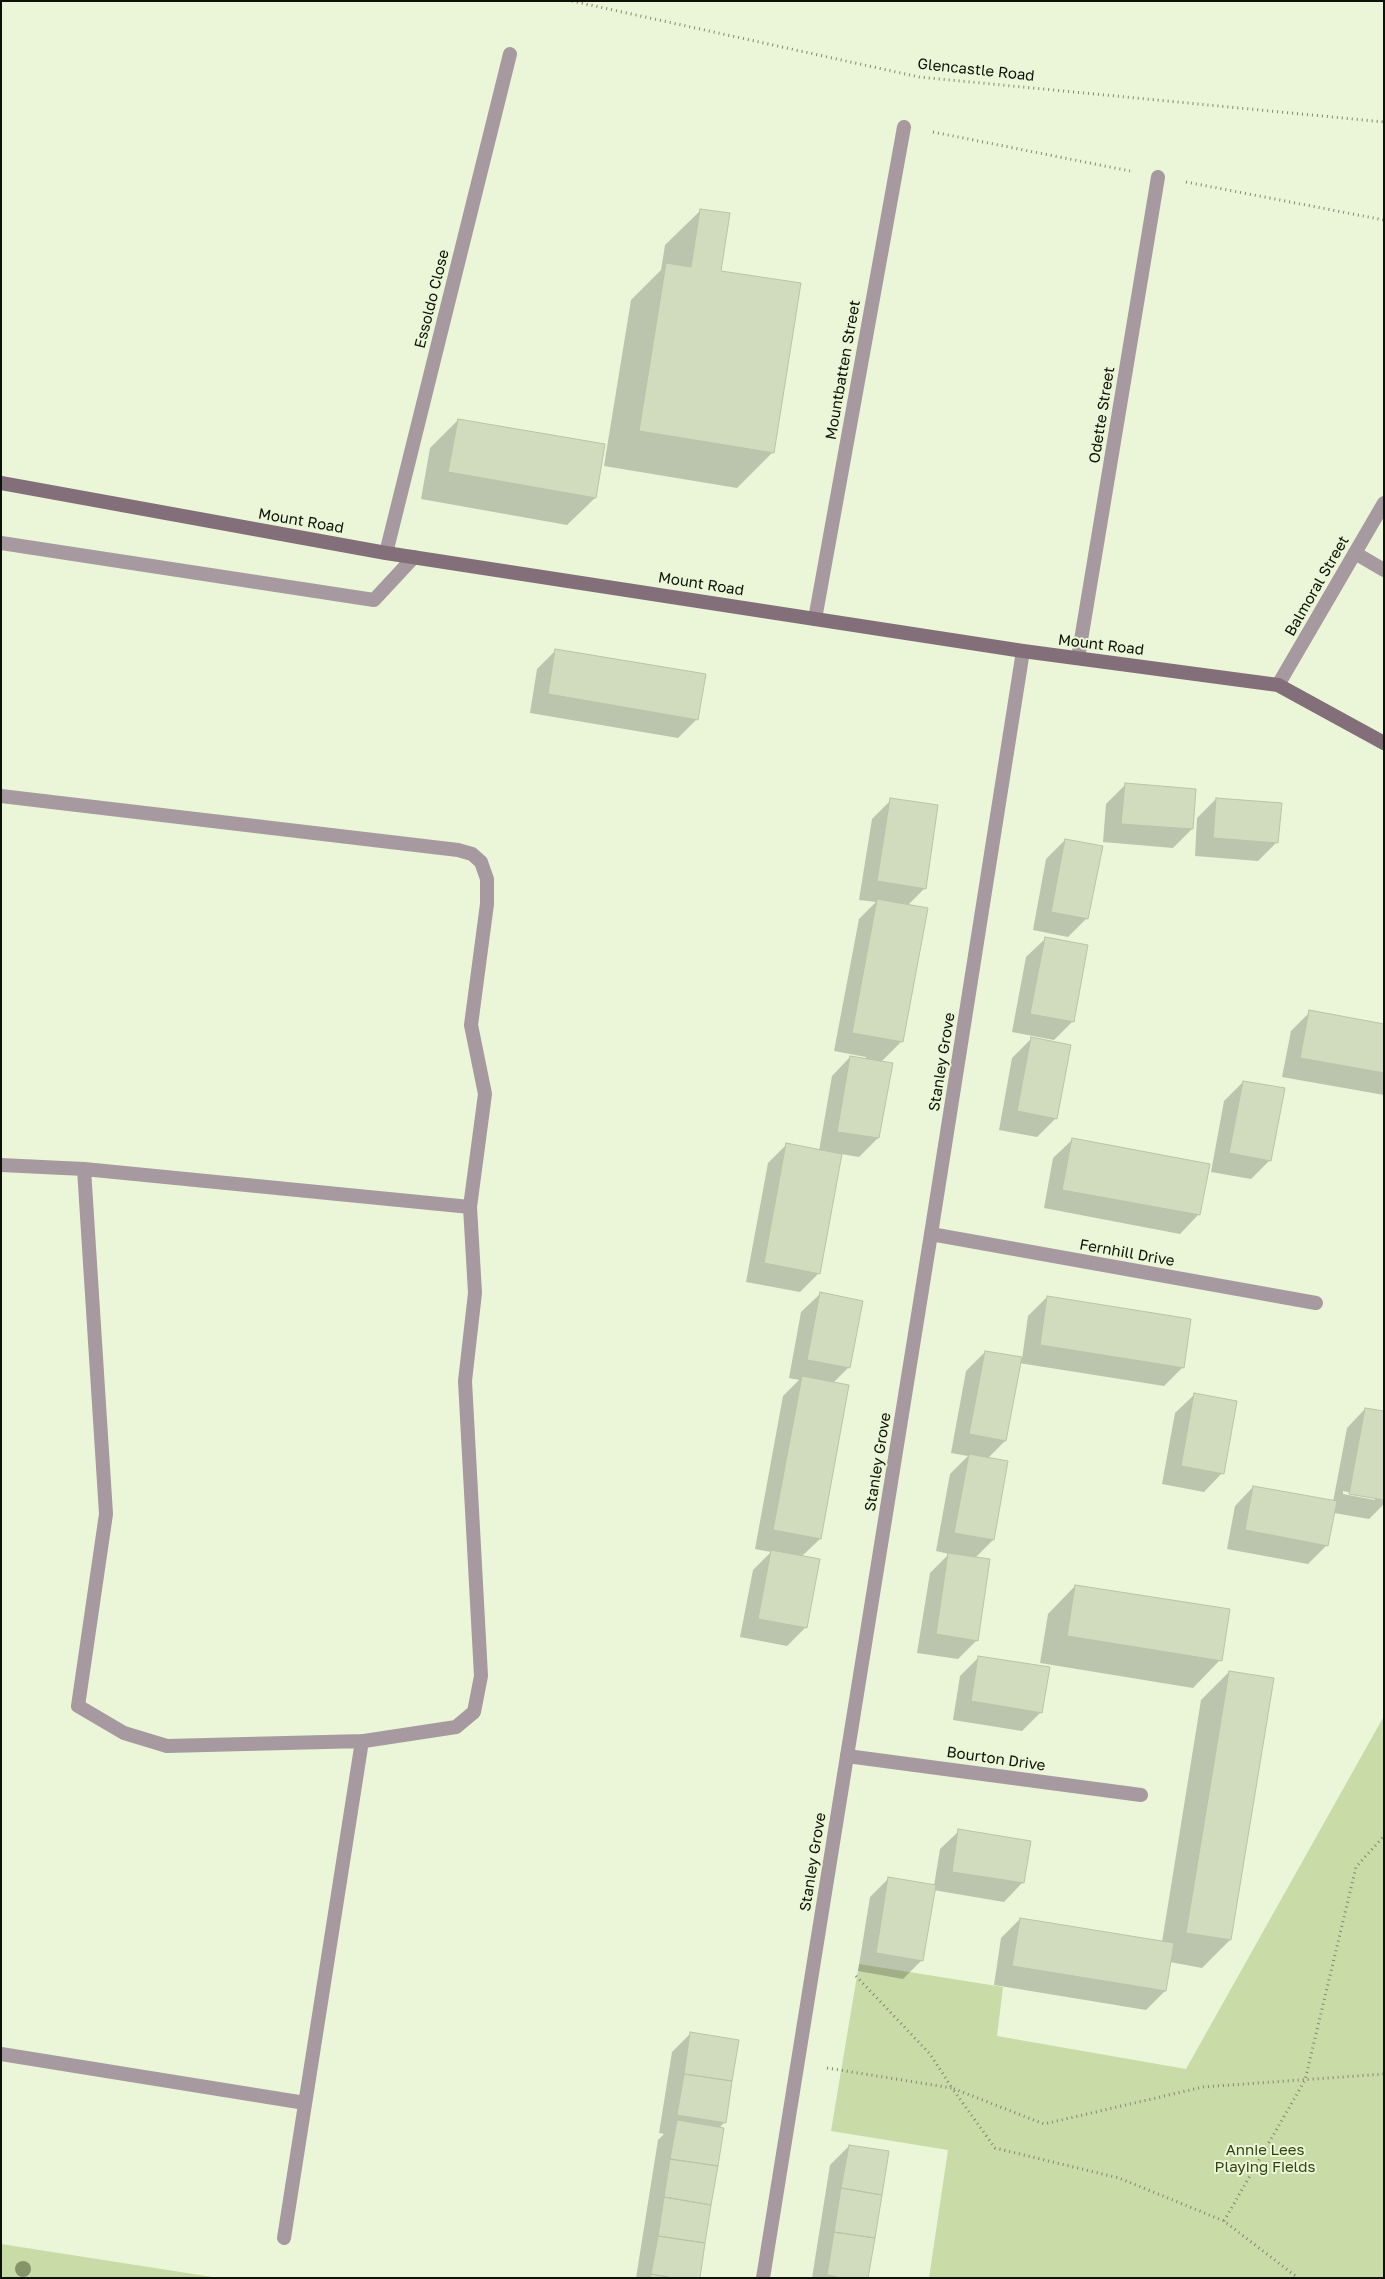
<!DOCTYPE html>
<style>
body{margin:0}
#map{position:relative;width:1385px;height:2279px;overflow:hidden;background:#eaf6d7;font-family:"Golos Text",sans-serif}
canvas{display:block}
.frame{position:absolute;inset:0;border:2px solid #0d1107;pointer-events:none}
</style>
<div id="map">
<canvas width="1385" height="2279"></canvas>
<div class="frame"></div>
</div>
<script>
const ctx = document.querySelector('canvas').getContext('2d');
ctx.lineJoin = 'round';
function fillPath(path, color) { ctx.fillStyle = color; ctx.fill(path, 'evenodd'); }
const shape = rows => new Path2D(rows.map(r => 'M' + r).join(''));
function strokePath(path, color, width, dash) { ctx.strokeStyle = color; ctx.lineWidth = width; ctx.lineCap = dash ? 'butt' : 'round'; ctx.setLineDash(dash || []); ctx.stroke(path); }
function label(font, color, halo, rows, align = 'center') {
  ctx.font = font + ' "Golos Text",sans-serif'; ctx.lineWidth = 4; ctx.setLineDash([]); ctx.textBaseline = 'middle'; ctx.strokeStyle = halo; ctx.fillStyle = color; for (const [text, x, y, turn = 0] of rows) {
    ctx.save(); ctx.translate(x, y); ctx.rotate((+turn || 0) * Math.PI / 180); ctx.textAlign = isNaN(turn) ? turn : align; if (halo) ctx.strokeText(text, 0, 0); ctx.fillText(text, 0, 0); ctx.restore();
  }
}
fillPath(shape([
 [1384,1716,1384,2278,929,2278,948,2150,831,2131,859,1964,1003,1987,997,2036,1186,2069],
 [1,2244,219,2278,1,2278]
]), '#c9dba7');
fillPath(shape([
 [701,210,773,452,737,488,604,466,631,300,661,270,665,245],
 [458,420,595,498,567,525,421,499,430,448],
 [556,650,697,719,678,738,530,713,537,669],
 [1125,785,1192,829,1173,848,1103,842,1106,804],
 [1216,799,1277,842,1258,861,1195,856,1197,818],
 [891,800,925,888,907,906,901,1042,881,1062,878,1138,859,1157,841,1154,819,1273,800,1292,746,1282,768,1163,787,1144,819,1151,832,1076,850,1057,865,1060,866,1057,834,1051,859,919,876,902,859,900,872,819],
 [1065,840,1087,918,1068,937,1033,930,1046,859],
 [1045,939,1073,1021,1054,1040,1012,1032,1026,957],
 [1310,1012,1384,1025,1384,1095,1282,1077,1291,1031],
 [1031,1039,1056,1118,1037,1137,999,1130,1012,1058],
 [1243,1082,1270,1160,1251,1179,1211,1172,1224,1101],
 [1072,1140,1208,1165,1198,1215,1180,1234,1044,1208,1053,1158],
 [820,1294,849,1367,833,1383,820,1539,801,1557,806,1627,787,1646,740,1637,753,1570,771,1552,755,1549,783,1396,799,1380,789,1378,801,1312],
 [1047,1297,1183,1367,1164,1386,1019,1363,1005,1441,987,1459,993,1540,975,1558,977,1640,958,1659,917,1653,930,1573,949,1554,936,1551,950,1474,968,1456,951,1453,966,1371,985,1352,1022,1359,1028,1316],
 [1194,1395,1222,1473,1204,1492,1162,1484,1175,1413],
 [1365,1409,1384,1413,1384,1504,1369,1519,1334,1513,1327,1545,1308,1564,1227,1549,1235,1506,1253,1487,1333,1502,1347,1428],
 [1343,1491,1375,1497,1375,1500,1343,1494],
 [1075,1586,1220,1660,1193,1688,1040,1663,1048,1614],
 [979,1657,1041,1712,1022,1731,953,1720,960,1676],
 [1229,1672,1272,1679,1230,1940,1202,1968,1170,1962,1165,1991,1146,2010,994,1985,1001,1938,1020,1919,1162,1942,1201,1700],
 [959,1831,1029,1842,1022,1883,1004,1902,933,1890,922,1960,903,1979,858,1971,870,1897,889,1878,934,1886,940,1849],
 [691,2033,725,2122,719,2128,698,2278,636,2278,658,2140,664,2134,659,2133,672,2052],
 [849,2146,867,2278,812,2278,830,2165]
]), '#0003');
const building = shape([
 [700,209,730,213,721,271,801,283,774,453,639,431,666,263,691,267,700,209],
 [458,419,605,444,596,498,448,472,458,419],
 [555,649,706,674,698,720,548,694,555,649],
 [1125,783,1196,789,1193,829,1121,824,1125,783],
 [890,798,938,805,926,889,877,881,890,798],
 [1216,798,1282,803,1278,843,1213,838,1216,798],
 [1065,839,1103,846,1088,919,1051,912,1065,839],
 [877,899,928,908,903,1042,852,1033,877,899],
 [1045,937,1088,945,1074,1022,1030,1014,1045,937],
 [1309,1010,1384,1024,1384,1073,1300,1058,1309,1010],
 [1031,1037,1071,1045,1057,1119,1017,1111,1031,1037],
 [850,1056,893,1063,879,1138,837,1132,850,1056],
 [1243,1081,1285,1088,1271,1161,1229,1153,1243,1081],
 [1072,1138,1210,1164,1200,1215,1062,1190,1072,1138],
 [786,1143,842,1154,820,1274,764,1263,786,1143],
 [820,1292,863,1301,850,1368,807,1360,820,1292],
 [1047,1296,1191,1319,1184,1368,1040,1345,1047,1296],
 [985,1351,1022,1357,1006,1441,969,1434,985,1351],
 [802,1376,849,1385,821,1539,773,1530,802,1376],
 [1194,1393,1237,1401,1224,1474,1181,1466,1194,1393],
 [1365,1408,1384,1411,1384,1500,1349,1494,1365,1408],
 [969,1454,1008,1461,994,1540,954,1533,969,1454],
 [1253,1486,1337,1501,1328,1546,1245,1530,1253,1486],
 [771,1550,820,1559,807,1628,758,1619,771,1550],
 [948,1553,990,1559,978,1641,936,1634,948,1553],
 [1075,1585,1230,1609,1222,1661,1067,1636,1075,1585],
 [978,1656,1050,1667,1042,1713,971,1701,978,1656],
 [1229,1671,1274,1678,1231,1940,1186,1933,1229,1671],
 [958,1829,1031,1841,1024,1883,952,1872,958,1829],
 [888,1877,936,1885,923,1961,876,1953,888,1877],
 [1020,1918,1174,1943,1166,1991,1012,1966,1020,1918],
 [690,2032,739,2040,732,2081,684,2074,690,2032],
 [684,2074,732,2081,726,2123,677,2115,684,2074],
 [677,2120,724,2128,718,2166,670,2159,677,2120],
 [849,2145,889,2151,882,2195,841,2188,849,2145],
 [670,2159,718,2166,711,2205,664,2197,670,2159],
 [841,2188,882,2195,875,2238,834,2232,841,2188],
 [664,2197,711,2205,705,2243,658,2236,664,2197],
 [834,2232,875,2238,868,2278,842,2278,827,2275,834,2232],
 [658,2236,705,2243,700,2278,673,2278,651,2274,658,2236],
 [651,2274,673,2278,651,2278,651,2274]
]);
fillPath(building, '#d0dcbd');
strokePath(building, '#b8c4a5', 1);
strokePath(shape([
 [572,1,919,77,1384,122],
 [933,132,1130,171],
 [1186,182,1384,220],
 [856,1976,930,2054,952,2088,1044,2124,1203,2087,1384,2074],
 [827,2068,952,2088,995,2148,1119,2178,1224,2221,1298,2278],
 [1224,2221,1305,2080,1356,1867,1384,1836]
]), '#808873', 3, [1, 4]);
strokePath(shape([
 [1,543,374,600,414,557],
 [1355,553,1384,570]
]), '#a799a0', 14);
strokePath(shape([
 [386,553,510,54],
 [815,619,904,127],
 [1078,658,1158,177],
 [1278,685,1384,503],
 [1,796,458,850,472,854,481,862,487,879,487,904,471,1025,485,1094,470,1207,475,1293,465,1381,481,1676,474,1712,456,1727,364,1741,167,1746,124,1733,78,1706,106,1514,84,1169],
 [1,1165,84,1169,470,1207],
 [931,1234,1316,1303],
 [847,1756,1141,1795],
 [1,2054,305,2103],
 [284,2238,362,1741]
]), '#a799a0', 14);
strokePath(shape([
 [763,2278,931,1234,1023,651]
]), '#a799a0', 14);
strokePath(shape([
 [1,483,386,553,1023,651,1278,685,1384,743]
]), '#836f79', 14);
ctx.fillStyle = '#86946a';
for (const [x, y] of [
 [23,2269]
]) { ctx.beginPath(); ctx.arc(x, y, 8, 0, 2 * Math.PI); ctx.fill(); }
label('15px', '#0d1107', '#eaf6d7', [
 ["Glencastle Road",976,70,6],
 ["Essoldo Close",432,299,-76],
 ["Mountbatten Street",843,370,-80],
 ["Odette Street",1102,415,-81],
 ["Mount Road",301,521,10],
 ["Mount Road",701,584,9],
 ["Balmoral Street",1317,586,-60],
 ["Mount Road",1101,645,7],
 ["Stanley Grove",942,1062,-81],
 ["Fernhill Drive",1127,1253,10],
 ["Stanley Grove",878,1462,-81],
 ["Bourton Drive",996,1759,8],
 ["Stanley Grove",813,1862,-81]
]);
label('15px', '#354311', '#eaf6d7', [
 ["Annie Lees",1265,2150],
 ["Playing Fields",1265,2167]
]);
</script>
